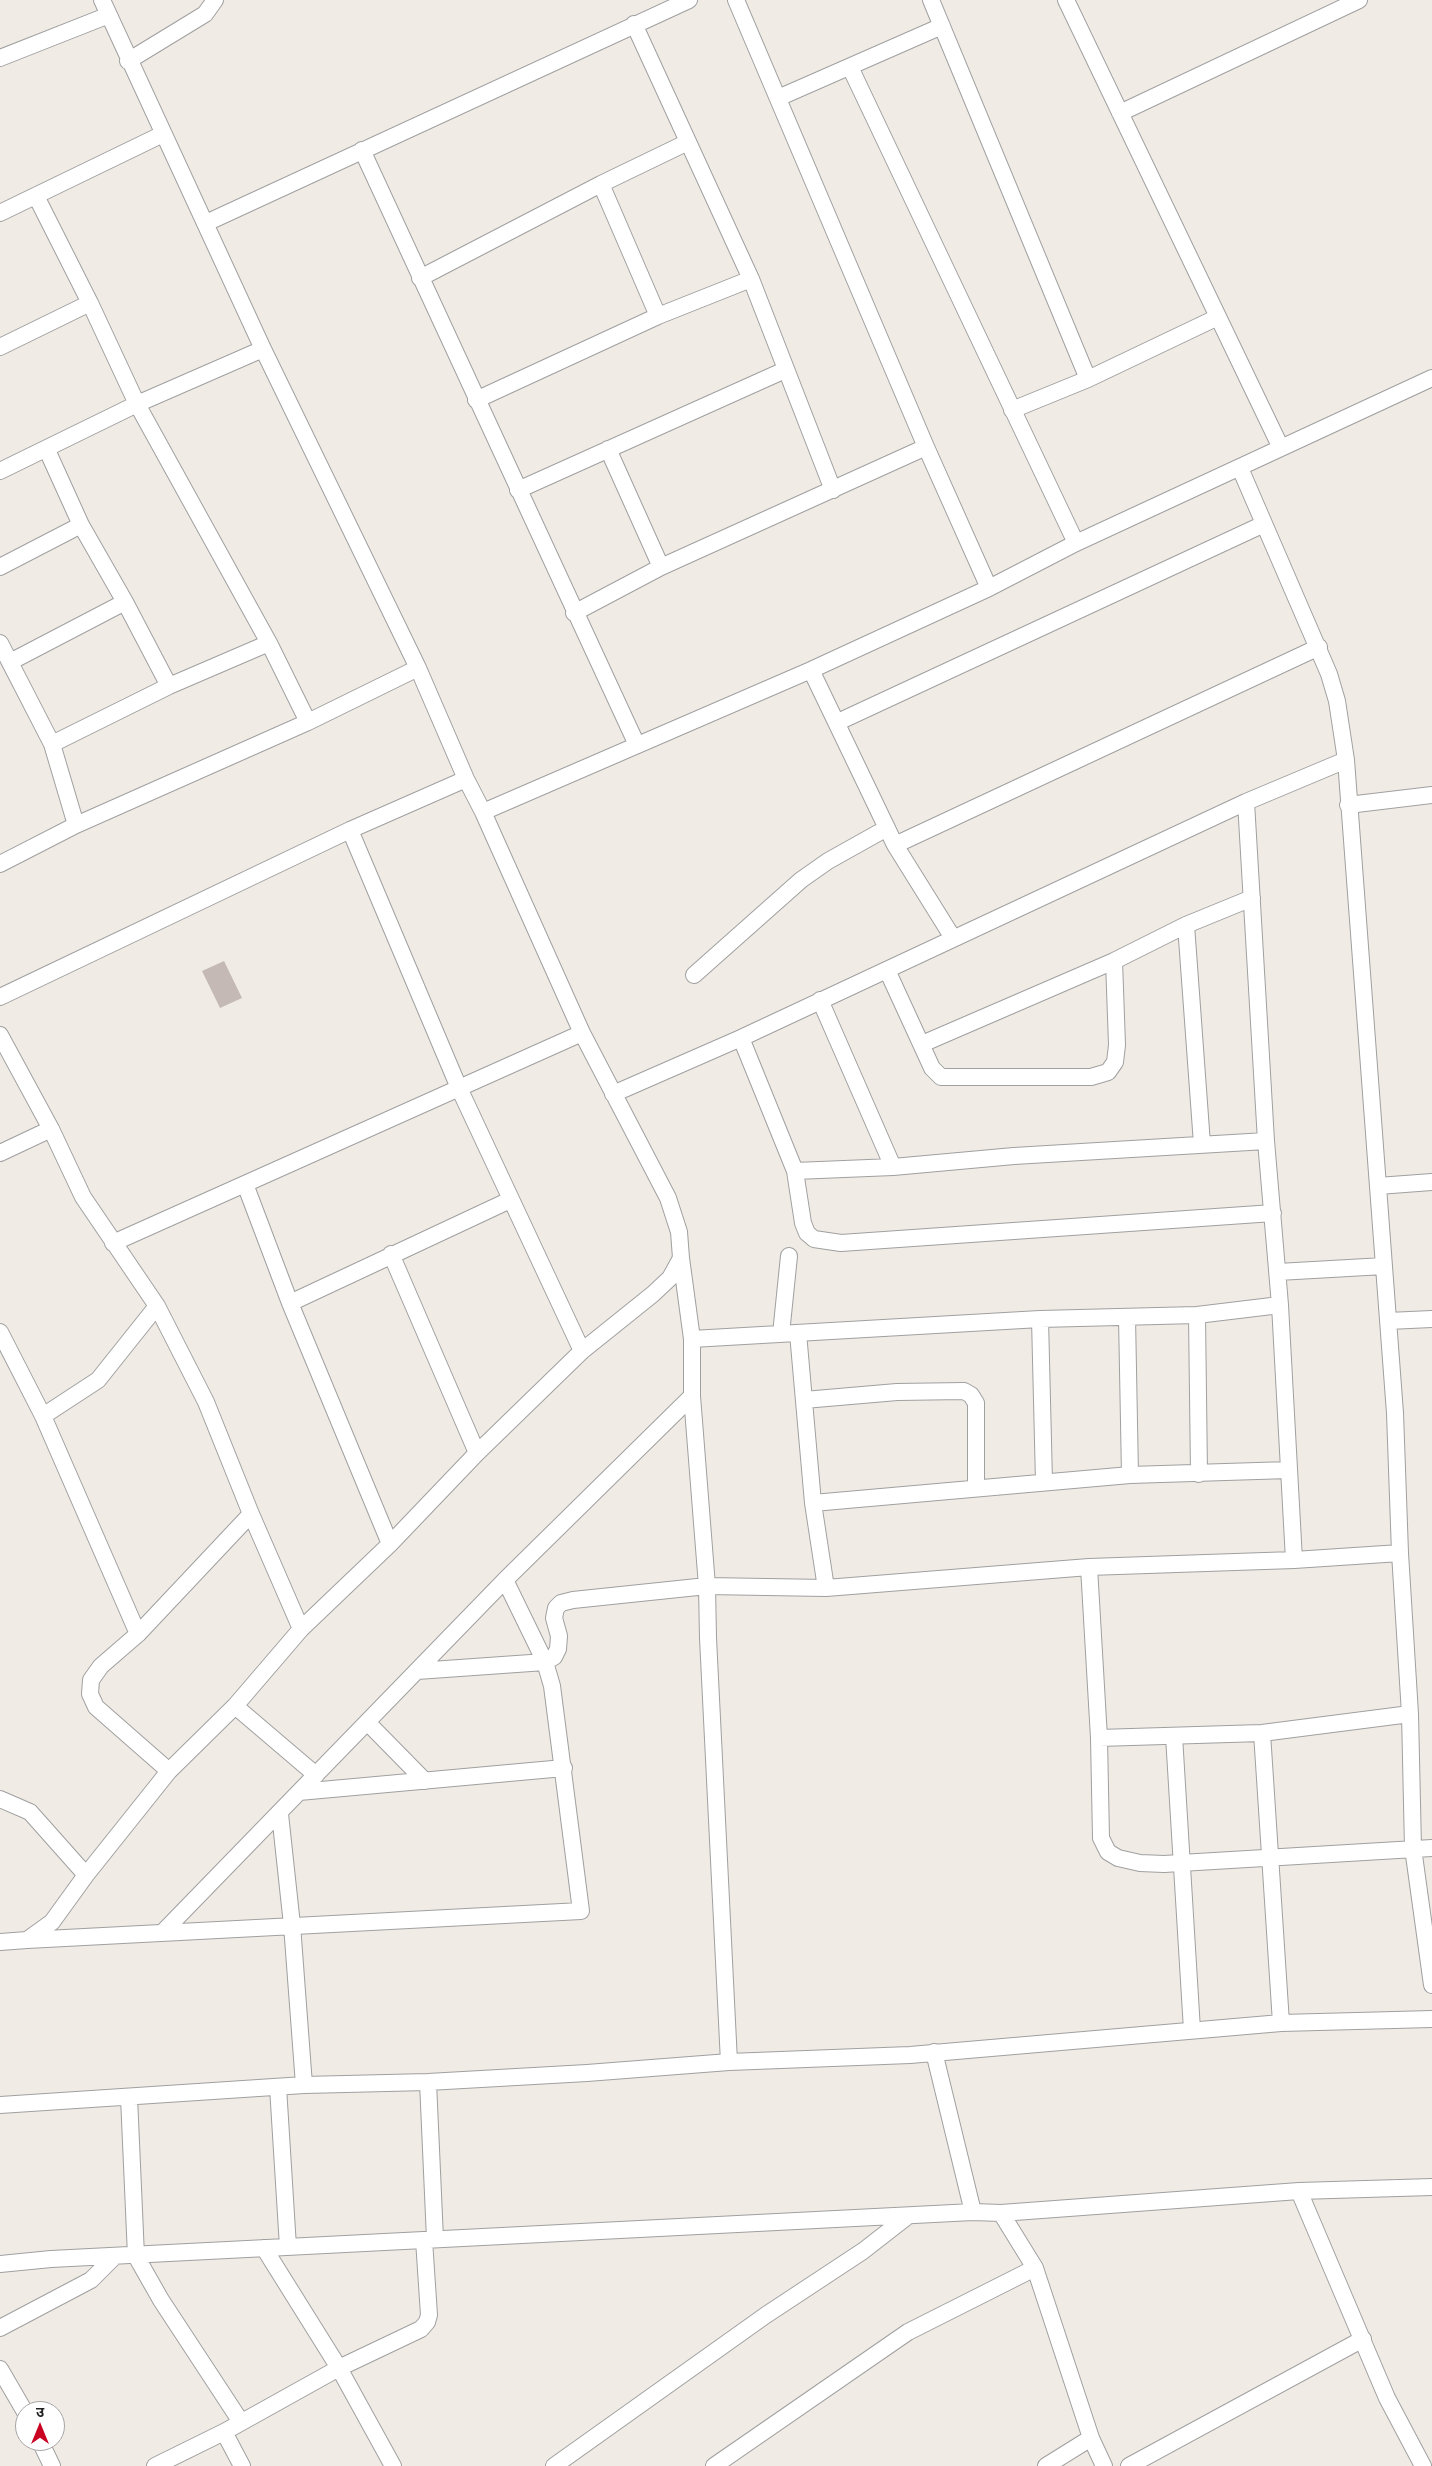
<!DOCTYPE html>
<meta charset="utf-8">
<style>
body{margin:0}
#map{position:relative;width:1432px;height:2466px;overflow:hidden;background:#f0ebe5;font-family:Manrope,"Noto Sans Devanagari",sans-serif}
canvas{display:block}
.north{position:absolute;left:15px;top:2401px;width:50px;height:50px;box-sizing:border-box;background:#fff;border:1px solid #a5a5a5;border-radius:50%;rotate:0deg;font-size:14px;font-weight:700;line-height:20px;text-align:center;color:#1f1f1f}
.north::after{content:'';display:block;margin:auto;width:18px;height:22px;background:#cb0323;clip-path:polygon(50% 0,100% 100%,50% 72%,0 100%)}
</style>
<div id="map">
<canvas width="1432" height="2466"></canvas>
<div class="north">उ</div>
</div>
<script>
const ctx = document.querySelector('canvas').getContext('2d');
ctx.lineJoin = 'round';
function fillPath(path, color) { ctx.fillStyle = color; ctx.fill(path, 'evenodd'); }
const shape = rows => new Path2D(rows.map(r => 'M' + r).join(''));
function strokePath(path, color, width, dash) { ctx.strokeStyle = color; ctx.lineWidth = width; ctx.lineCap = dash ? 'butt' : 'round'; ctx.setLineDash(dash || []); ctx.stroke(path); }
fillPath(shape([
 [224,961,242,998,220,1008,202,971]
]), '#c4b9b5');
const minor = shape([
 [736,0,926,447,989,588],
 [931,0,1088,379],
 [1066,0,1281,448],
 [634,24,751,279,833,490],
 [0,58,109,15],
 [128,61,205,14,215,0],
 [850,67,1076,543],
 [778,98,942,26],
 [1120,113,1359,0],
 [362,150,637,745],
 [601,184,658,316],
 [0,213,163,134],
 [206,223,689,0],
 [420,278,601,184,688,142],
 [90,303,137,404,269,643,308,722],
 [0,347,90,303,36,196],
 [476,400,658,316,751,279],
 [1012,410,1088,379,1218,317],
 [608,449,661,567],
 [47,450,81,525,125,602,169,686],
 [1240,468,1329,674,1337,701,1346,760,1395,1413,1400,1553,1410,1714,1413,1848,1432,1985],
 [0,471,137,404,263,349],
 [518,490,785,370],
 [0,567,81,525],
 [574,613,661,567,926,447],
 [0,643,52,744,76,825],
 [10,662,125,602],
 [811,670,895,845,953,938],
 [838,722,1264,524],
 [52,744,169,686,269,643],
 [1246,802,1266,1141,1280,1305,1294,1560],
 [1348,805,1432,795],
 [483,812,811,670,989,588,1076,543,1432,378],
 [350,830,459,1088,582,1351],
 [895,845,1319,647],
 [0,864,76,825,308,722,418,668],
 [1186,925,1202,1144],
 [887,970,932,1068,941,1077,1091,1077,1108,1072,1115,1062,1117,1045,1114,961],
 [694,975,801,880,828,861,887,828],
 [0,997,350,830,466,779],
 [820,1000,893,1167],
 [0,1035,51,1129,83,1197,157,1306,206,1402,251,1514,301,1629],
 [741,1038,795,1171,803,1223,807,1233,814,1239,841,1243,1273,1213],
 [922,1044,1114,961,1186,925,1252,898],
 [613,1094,741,1038,1246,802,1346,760],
 [0,1153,51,1129],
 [795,1171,893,1167,1014,1156,1266,1141],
 [245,1184,290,1303,390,1544],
 [1378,1186,1432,1182],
 [113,1243,582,1033],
 [391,1254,477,1453],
 [681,1258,692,1339,692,1396,707,1586,708,1638,729,2062],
 [1278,1272,1384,1266],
 [290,1303,510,1200],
 [1197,1315,1199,1474],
 [1127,1317,1130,1475],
 [1040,1319,1044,1482],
 [1388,1321,1432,1319],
 [0,1332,43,1416,138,1634],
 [798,1333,813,1503,826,1588],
 [781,1334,789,1256],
 [692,1339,1040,1319,1197,1315,1280,1305],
 [804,1400,897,1392,964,1391,971,1395,976,1403,976,1488],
 [43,1416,98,1380,157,1306],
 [813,1503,1130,1475,1289,1470],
 [1089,1567,1099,1738,1101,1838,1108,1852,1118,1858,1140,1863,1164,1864,1432,1848],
 [417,1671,545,1662,554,1657,558,1649,559,1636,554,1618,556,1608,561,1603,573,1600,707,1586,826,1588,1089,1567,1294,1560,1400,1553],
 [235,1706,316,1775],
 [367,1722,425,1781],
 [1262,1733,1281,2023],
 [1174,1736,1192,2030],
 [1099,1738,1262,1733,1410,1714],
 [169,1771,96,1707,90,1694,91,1680,101,1666,138,1634,251,1514],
 [299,1792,564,1768],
 [0,1799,30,1812,86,1875],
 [280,1814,292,1925,304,2085],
 [163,1932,505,1580,692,1396],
 [27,1940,581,1911,552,1686,545,1662,505,1580],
 [0,1942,27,1940,52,1922,86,1875,169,1771,235,1706,301,1629,390,1544,477,1453,582,1351,653,1294,670,1278,681,1258,679,1232,668,1198,582,1033,483,812,466,779,418,668,263,349,102,0],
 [934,2052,973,2212],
 [428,2082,435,2239],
 [278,2087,288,2247],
 [129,2097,136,2256,161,2300,241,2422],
 [0,2105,304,2085,428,2082,587,2073,729,2062,910,2055,1281,2023,1432,2019],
 [1299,2191,1387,2398,1423,2466],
 [1001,2213,1035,2268,1091,2438,1104,2466],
 [264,2248,339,2368,393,2466],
 [0,2264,51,2259,973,2212,1001,2213,1299,2191,1432,2187],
 [0,2328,91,2280,114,2257],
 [0,2369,25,2412],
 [224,2432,242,2466],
 [40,2441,52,2466],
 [155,2466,224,2432,339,2368,421,2329,427,2322,429,2315,424,2240],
 [554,2466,766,2315,863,2251,908,2216],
 [714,2466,908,2332,1035,2268],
 [1046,2466,1091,2438],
 [1129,2466,1363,2339]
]);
strokePath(minor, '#a0a0a0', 18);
strokePath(minor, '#fff', 16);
</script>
